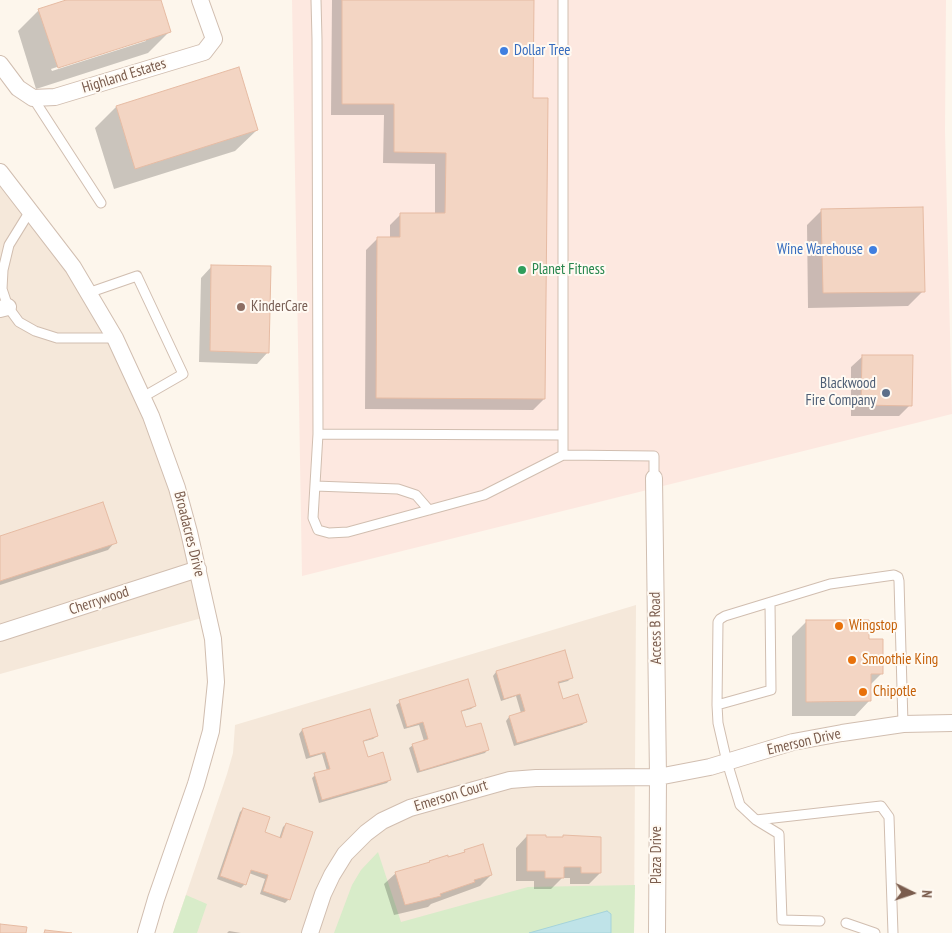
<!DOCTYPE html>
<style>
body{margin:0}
#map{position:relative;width:952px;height:933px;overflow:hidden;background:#fdf6ec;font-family:"PT Sans Narrow",sans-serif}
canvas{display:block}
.north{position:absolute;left:887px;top:868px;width:50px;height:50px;-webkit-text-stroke:4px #fffaf3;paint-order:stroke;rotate:94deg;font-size:14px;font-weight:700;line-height:20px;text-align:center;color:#7a5c4d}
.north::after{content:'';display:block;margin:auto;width:18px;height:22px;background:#7a5c4d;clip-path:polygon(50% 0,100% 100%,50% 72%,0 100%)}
</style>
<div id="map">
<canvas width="952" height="933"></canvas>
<div class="north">N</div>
</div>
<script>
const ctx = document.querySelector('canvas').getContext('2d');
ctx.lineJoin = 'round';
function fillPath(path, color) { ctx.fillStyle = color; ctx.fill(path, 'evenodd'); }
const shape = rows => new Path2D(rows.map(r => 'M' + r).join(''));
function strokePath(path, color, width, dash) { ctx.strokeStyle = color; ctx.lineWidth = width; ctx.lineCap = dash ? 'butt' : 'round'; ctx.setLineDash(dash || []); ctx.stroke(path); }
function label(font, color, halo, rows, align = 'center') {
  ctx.font = font + ' "PT Sans Narrow",sans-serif'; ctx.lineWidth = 4; ctx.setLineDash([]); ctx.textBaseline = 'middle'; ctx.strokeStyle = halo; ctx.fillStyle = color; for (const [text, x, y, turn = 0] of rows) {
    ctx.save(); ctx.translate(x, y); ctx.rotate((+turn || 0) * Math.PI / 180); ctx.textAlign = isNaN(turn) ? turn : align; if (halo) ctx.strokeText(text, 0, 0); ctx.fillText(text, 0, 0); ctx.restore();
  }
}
fillPath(shape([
 [0,172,73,267,151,416,209,616,0,674],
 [636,605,634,933,173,933,227,774,233,753,235,725]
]), '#f5e8da');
fillPath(shape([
 [292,0,946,0,945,131,952,414,302,576]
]), '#fde8e0');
fillPath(shape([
 [378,852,401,922,528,887,635,885,634,933,334,933,352,885,361,870],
 [186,895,207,904,197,933,173,933]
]), '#d8ecc9');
const water = shape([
 [607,911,611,914,611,933,529,933,607,911]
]);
fillPath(water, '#bfe3e8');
strokePath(water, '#a5d3da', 1);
fillPath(shape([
 [70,0,160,0,170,31,148,53,36,89,18,31,39,10],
 [146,38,146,41,52,71,51,69],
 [332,0,532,0,531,99,544,399,533,410,365,409,366,250,378,238,390,238,390,225,401,214,435,214,435,164,383,163,384,115,331,115],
 [116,107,257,130,235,151,114,189,95,128],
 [822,210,923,291,908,306,808,308,807,225],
 [212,266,268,352,257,364,199,362,201,278],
 [863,356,910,405,899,416,851,416,851,367],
 [0,537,115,542,108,550,0,585],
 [807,621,868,640,882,673,869,686,869,701,855,716,792,716,792,636],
 [564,652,572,677,568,681,557,684,562,700,586,722,582,725,514,746,506,721,509,717,521,713,516,696,501,701,493,676,496,672],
 [400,702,475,706,471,709,460,712,465,729,488,749,485,753,417,773,409,748,413,745,424,741,419,725,404,729,396,705],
 [369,710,377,736,373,739,362,742,367,759,390,779,387,783,319,803,312,778,315,775,327,771,322,754,306,759,299,734,302,730],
 [243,809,263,833,279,839,283,827,286,824,289,899,285,903,260,894,265,879,249,873,245,884,241,888,217,879,240,812],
 [527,836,600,873,589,884,570,884,570,878,562,878,551,889,534,889,534,881,516,881,516,848],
 [465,851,491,875,480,886,431,904,428,907,394,915,384,884,396,873,462,854],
 [229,931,241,933,227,933]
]), '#0003');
const building = shape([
 [66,0,161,0,171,32,58,68,38,9,66,0],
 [342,0,534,0,533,98,548,98,545,399,376,398,377,237,400,237,400,213,445,213,446,153,394,152,394,104,342,104,342,0],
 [239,67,258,130,135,169,116,106,239,67],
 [923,207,925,292,823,293,821,209,923,207],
 [211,265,271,266,269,353,210,351,211,265],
 [862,355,913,355,912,406,861,405,862,355],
 [103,502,117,543,0,581,0,536,103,502],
 [806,620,869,620,869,639,883,639,883,674,871,674,871,701,806,702,806,620],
 [565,650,573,678,558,682,563,699,578,694,587,722,517,743,509,716,525,711,520,694,504,699,496,671,565,650],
 [468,679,476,706,461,711,466,727,481,723,489,750,420,771,412,744,428,739,423,722,407,727,399,700,468,679],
 [370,709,378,736,363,741,368,757,383,752,391,780,322,800,314,773,330,769,325,752,310,756,302,729,370,709],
 [243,808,270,817,265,832,281,838,286,823,313,832,290,900,263,891,268,875,251,870,246,885,220,876,243,808],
 [527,835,546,835,546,837,563,837,563,835,601,837,601,873,581,873,581,867,564,867,564,878,545,878,545,871,527,871,527,835],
 [483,844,492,875,474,880,475,882,440,894,441,896,405,905,395,872,430,862,429,861,448,855,448,857,465,852,464,850,483,844],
 [0,924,27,927,26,933,0,933,0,924],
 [45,930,72,933,44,933,45,930]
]);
fillPath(building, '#f3d5c3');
strokePath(building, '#e6bba3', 1);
const lane = shape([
 [316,0,317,39,318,434,563,435],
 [563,0,563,455,654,456,654,478],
 [33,98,101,203],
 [30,211,9,245,3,270,2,289,8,307,19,322,35,331,57,338,115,338],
 [88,293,137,276,183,374,143,397],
 [318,434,313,518,318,530,329,533,348,532,484,495,563,455],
 [315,486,398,489,416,495,429,510],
 [770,603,771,690,717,705,718,622,720,619,725,616,830,584,894,575,898,577,899,581,903,724],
 [717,705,718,723,727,762,740,805,756,820,881,806,889,817,893,933],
 [756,820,779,834,782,920,820,921],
 [846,923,875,933]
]);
const street = shape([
 [0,64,18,88,33,98,55,97,204,52,214,39,200,0],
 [0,172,73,267,115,338,151,416,177,488,189,532,213,639,216,682,211,731,196,784,156,899,146,933],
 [0,309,8,307],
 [654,478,658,777,657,933],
 [0,633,198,569],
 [310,933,323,894,332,875,345,854,366,833,382,821,410,808,510,780,536,778,658,777,710,767,793,742,842,733,903,724,952,723]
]);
strokePath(lane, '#d1beb0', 11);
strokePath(street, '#d1beb0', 18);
strokePath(lane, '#fff', 9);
strokePath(street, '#fff', 16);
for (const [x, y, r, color] of [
 [504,51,5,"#3f7fe0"],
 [873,250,5,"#3f7fe0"],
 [522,270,5,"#2e9e5b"],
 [241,307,5,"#8d6e63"],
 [886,393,5,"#5c6f8a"],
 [839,626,5,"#e8710a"],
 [852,660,5,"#e8710a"],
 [863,692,5,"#e8710a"]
]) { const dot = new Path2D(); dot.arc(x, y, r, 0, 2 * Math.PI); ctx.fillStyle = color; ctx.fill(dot); strokePath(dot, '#fffaf3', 2); }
label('15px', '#366cbe', '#fffaf3', [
 ["Dollar Tree",514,51],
 ["Wine Warehouse",863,250,"right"]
], 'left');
label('15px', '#7a5c4d', '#fffaf3', [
 ["Highland Estates",124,76,-17],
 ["Broadacres Drive",189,534,76],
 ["Cherrywood",99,601,-18],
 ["Access B Road",656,628,-91],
 ["Emerson Drive",804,742,-13],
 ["Emerson Court",451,796,-17],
 ["Plaza Drive",657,855,-90]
]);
label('15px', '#27864d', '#fffaf3', [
 ["Planet Fitness",532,270]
], 'left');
label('15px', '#785e54', '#fffaf3', [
 ["KinderCare",251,307]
], 'left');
label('15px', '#4e5e75', '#fffaf3', [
 ["Blackwood",876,384],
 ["Fire Company",876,401]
], 'right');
label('15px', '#c56008', '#fffaf3', [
 ["Wingstop",849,626],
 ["Smoothie King",862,660],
 ["Chipotle",873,692]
], 'left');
</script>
